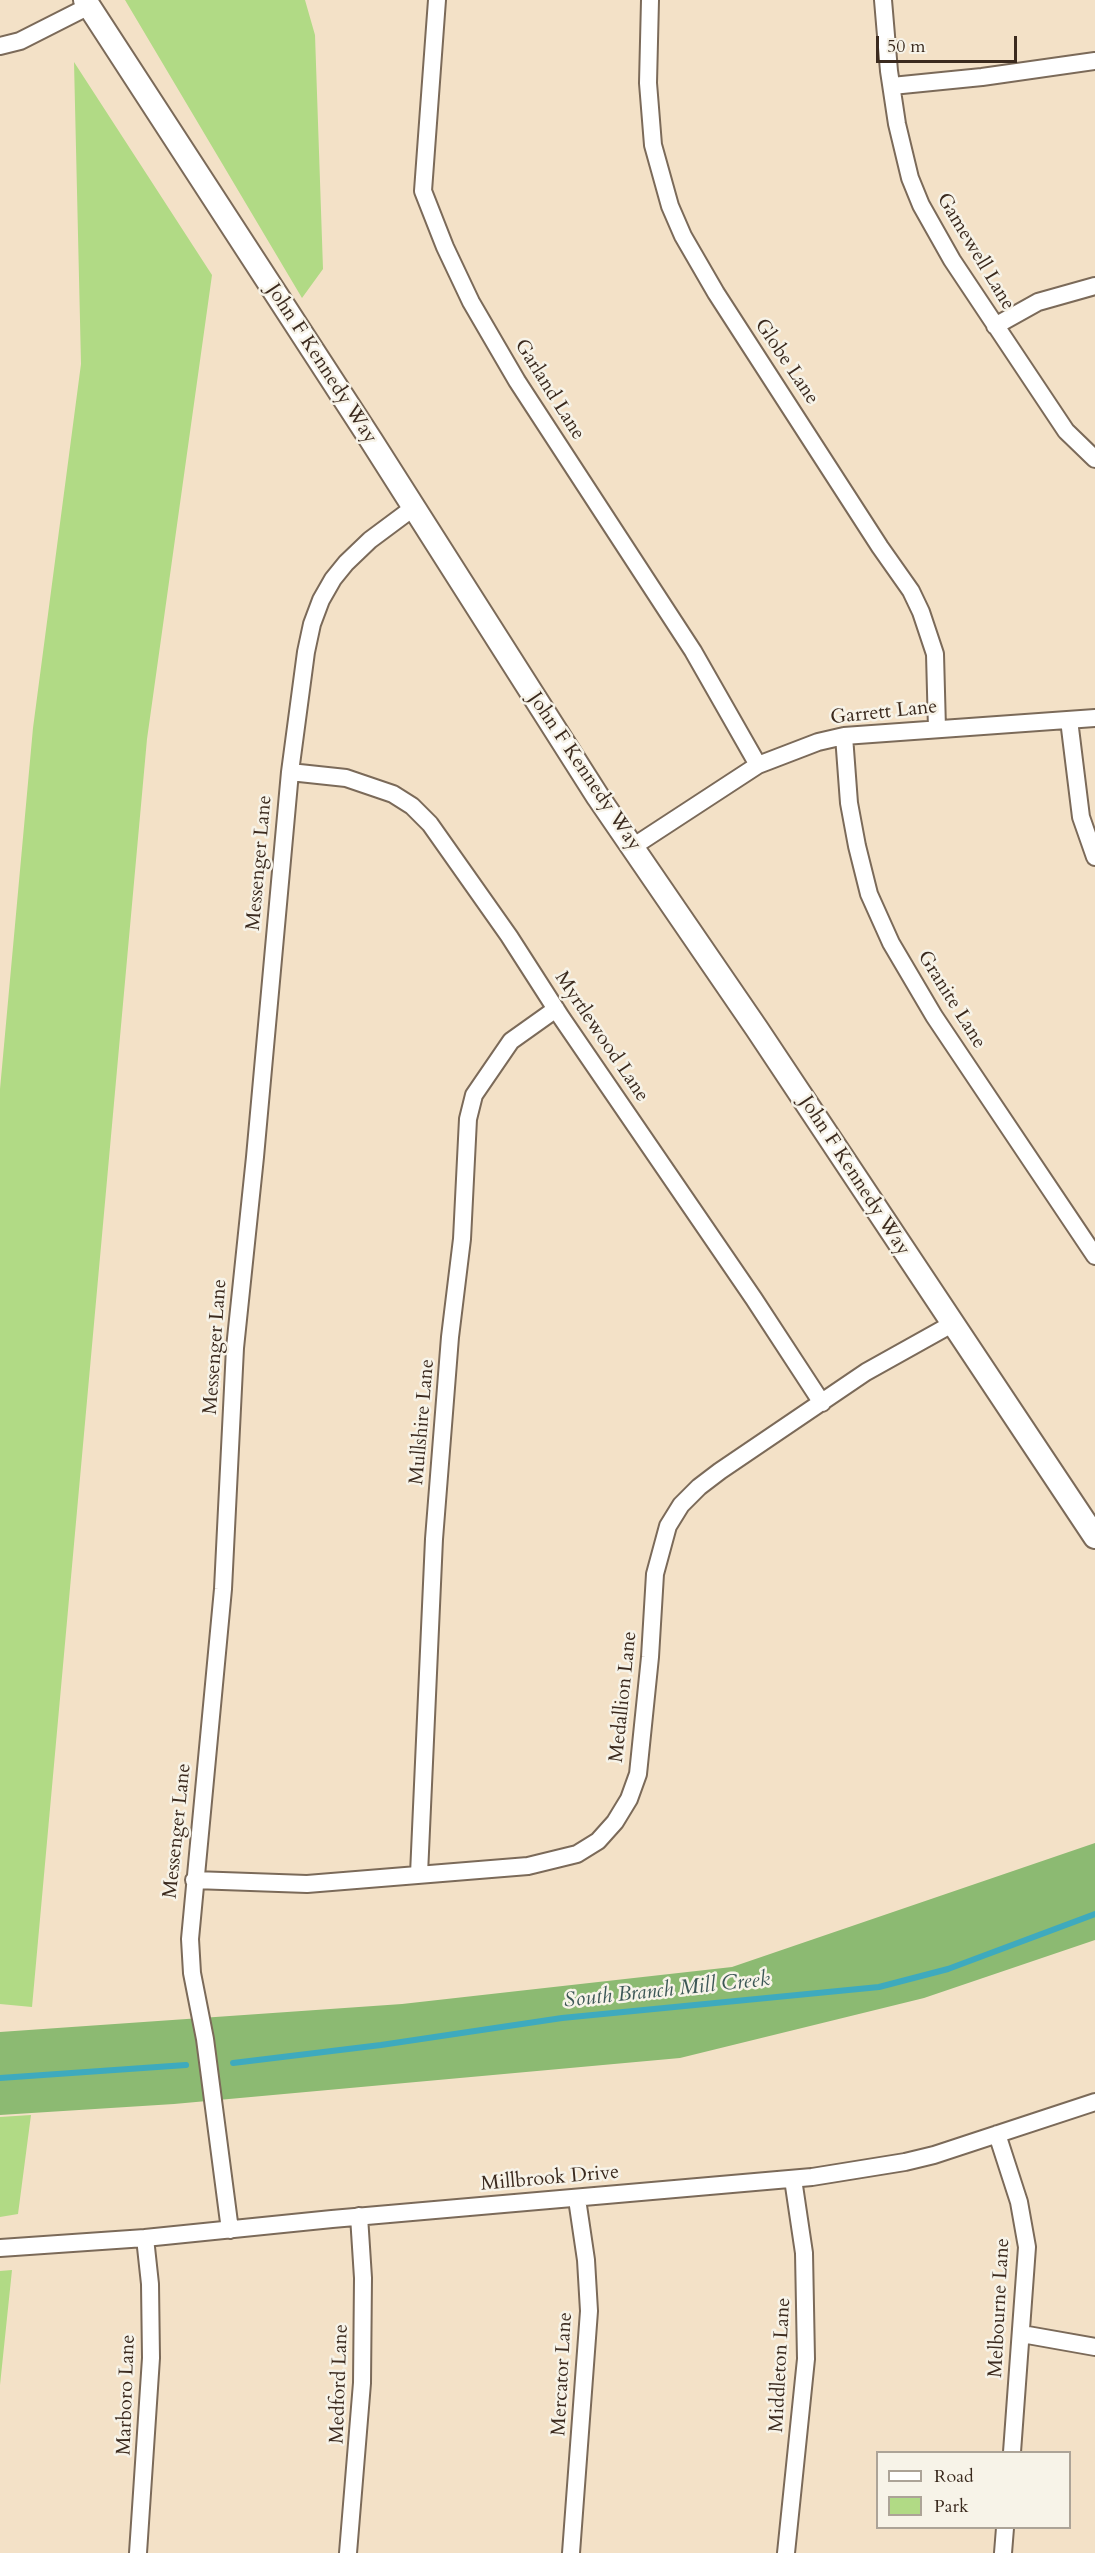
<!DOCTYPE html>
<style>
body{margin:0}
#map{position:relative;width:1095px;height:2553px;overflow:hidden;background:#f3e1c7;font-family:Cardo,serif}
canvas{display:block}
.legend{position:absolute;left:876px;top:2451px;width:195px;height:78px;box-sizing:border-box;background:#f7f3e8;border:2px solid #aca397;margin:0;padding:8px 10px;list-style:none;font-size:18px;color:#3b2a1e}
.legend li{display:flex;align-items:center;gap:12px;height:30px}
.legend b{width:30px;border:2px solid #aca397}
.scale{position:absolute;left:876px;top:36px;width:141px;height:27px;box-sizing:border-box;border:3px solid #3b2a1e;border-top:0;padding-left:8px;font-size:18px;line-height:21px;white-space:nowrap;color:#3b2a1e;-webkit-text-stroke:4px #f7f3e8;paint-order:stroke}
</style>
<div id="map">
<canvas width="1095" height="2553"></canvas>
<ul class="legend">
<li><b style="height:8px;background:#fff"></b>Road</li>
<li><b style="height:16px;background:#b1da85"></b>Park</li>
</ul>
<div class="scale">50 m</div>
</div>
<script>
const ctx = document.querySelector('canvas').getContext('2d');
ctx.lineJoin = 'round';
function fillPath(path, color) { ctx.fillStyle = color; ctx.fill(path, 'evenodd'); }
const shape = rows => new Path2D(rows.map(r => 'M' + r).join(''));
function strokePath(path, color, width, dash) { ctx.strokeStyle = color; ctx.lineWidth = width; ctx.lineCap = dash ? 'butt' : 'round'; ctx.setLineDash(dash || []); ctx.stroke(path); }
function label(font, color, halo, rows, align = 'center') {
  ctx.font = font + ' Cardo,serif'; ctx.lineWidth = 5; ctx.setLineDash([]); ctx.textBaseline = 'middle'; ctx.strokeStyle = halo; ctx.fillStyle = color; for (const [text, x, y, turn = 0] of rows) {
    ctx.save(); ctx.translate(x, y); ctx.rotate((+turn || 0) * Math.PI / 180); ctx.textAlign = isNaN(turn) ? turn : align; if (halo) ctx.strokeText(text, 0, 0); ctx.fillText(text, 0, 0); ctx.restore();
  }
}
fillPath(shape([
 [125,0,305,0,315,35,323,269,302,298],
 [74,62,212,275,147,739,32,2007,0,2004,0,1089,33,728,81,364],
 [31,2115,18,2214,0,2217,0,2117],
 [12,2270,0,2385,0,2271]
]), '#b1da85');
fillPath(shape([
 [1095,1843,1095,1940,924,1998,680,2058,174,2104,0,2115,0,2032,402,2004,732,1967]
]), '#8cba72');
strokePath(shape([
 [233,2063,381,2045,562,2018,879,1987,948,1969,1095,1914],
 [0,2078,186,2065]
]), '#3eaabe', 6);
const street = shape([
 [437,0,423,191,445,247,471,302,517,381,693,651,758,765],
 [650,0,648,83,653,145,670,206,683,236,716,293,880,547,911,591,921,612,935,654,937,729],
 [883,0,889,71,897,124,910,178,921,205,952,260,1066,431,1095,459],
 [0,46,20,41,89,6],
 [892,86,982,77,1095,61],
 [995,326,1038,302,1095,286],
 [1069,720,1081,817,1095,857],
 [844,736,849,803,857,846,869,894,891,943,934,1016,1095,1256],
 [290,772,346,778,393,794,412,806,430,824,509,936,561,1017,754,1299,822,1403],
 [634,846,758,765,818,742,844,736,1095,718],
 [419,1874,434,1539,450,1337,462,1239,468,1119,474,1095,511,1041,556,1009],
 [194,1880,307,1884,528,1866,577,1854,598,1841,615,1822,629,1799,638,1774,650,1657,655,1574,668,1526,681,1505,699,1487,720,1471,866,1372,952,1324],
 [997,2134,1019,2202,1027,2247,1012,2452],
 [230,2230,205,2039,192,1973,190,1939,223,1589,235,1348,255,1157,290,772,306,652,312,624,321,600,333,579,346,563,370,540,413,508],
 [0,2248,145,2238,332,2219,812,2177,905,2162,934,2155,1095,2102],
 [1022,2334,1095,2347],
 [138,2553,151,2358,150,2284,145,2238],
 [348,2553,362,2383,363,2278,359,2216],
 [571,2553,589,2311,586,2260,577,2199],
 [786,2553,806,2359,804,2253,793,2179],
 [1003,2553,1005,2528]
]);
const secondary = shape([
 [85,0,371,440,598,797,757,1029,1095,1537]
]);
strokePath(street, '#7b6a59', 20);
strokePath(secondary, '#7b6a59', 26);
strokePath(street, '#fff', 16);
strokePath(secondary, '#fff', 22);
label('20px', '#3b2a1e', '#f7f3e8', [
 ["Gamewell Lane",975,252,59],
 ["Globe Lane",786,362,56],
 ["John F Kennedy Way",321,364,57],
 ["Garland Lane",549,390,58],
 ["Garrett Lane",884,713,-6],
 ["John F Kennedy Way",584,772,56],
 ["Messenger Lane",260,863,-85],
 ["Granite Lane",951,1000,58],
 ["Myrtlewood Lane",601,1037,56],
 ["John F Kennedy Way",854,1176,57],
 ["Messenger Lane",216,1347,-86],
 ["Mullshire Lane",423,1422,-85],
 ["Medallion Lane",624,1697,-84],
 ["Messenger Lane",178,1831,-84],
 ["Millbrook Drive",550,2179,-5],
 ["Melbourne Lane",1000,2308,-87],
 ["Middleton Lane",781,2365,-87],
 ["Mercator Lane",563,2374,-87],
 ["Medford Lane",340,2384,-88],
 ["Marboro Lane",127,2395,-88]
]);
label('italic 21px', '#3c5756', '#f7f3e8', [
 ["South Branch Mill Creek",667,1991,-6]
]);
</script>
